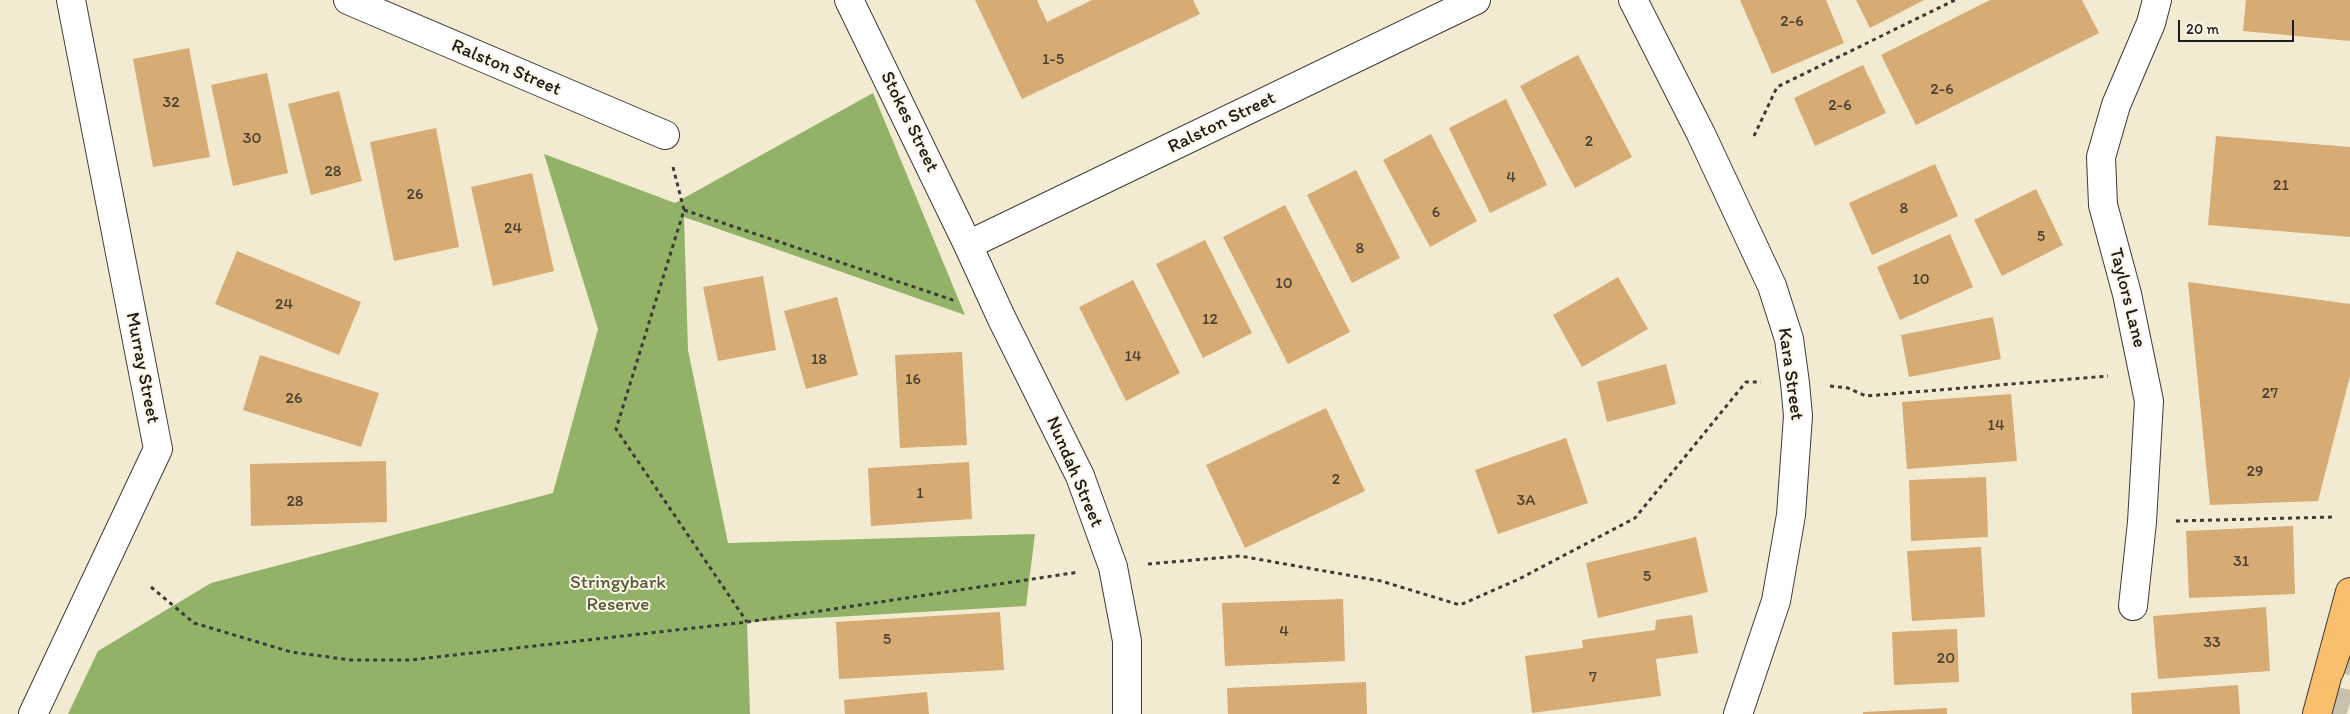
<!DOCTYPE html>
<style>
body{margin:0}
#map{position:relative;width:2350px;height:714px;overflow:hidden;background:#f3ebd1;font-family:Itim,sans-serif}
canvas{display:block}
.scale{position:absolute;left:2178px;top:20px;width:116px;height:22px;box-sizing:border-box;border:2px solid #1c1c1c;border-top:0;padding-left:6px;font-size:15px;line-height:18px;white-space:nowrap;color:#1c1c1c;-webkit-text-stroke:4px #fcf5e5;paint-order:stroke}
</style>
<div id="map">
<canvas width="2350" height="714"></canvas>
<div class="scale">20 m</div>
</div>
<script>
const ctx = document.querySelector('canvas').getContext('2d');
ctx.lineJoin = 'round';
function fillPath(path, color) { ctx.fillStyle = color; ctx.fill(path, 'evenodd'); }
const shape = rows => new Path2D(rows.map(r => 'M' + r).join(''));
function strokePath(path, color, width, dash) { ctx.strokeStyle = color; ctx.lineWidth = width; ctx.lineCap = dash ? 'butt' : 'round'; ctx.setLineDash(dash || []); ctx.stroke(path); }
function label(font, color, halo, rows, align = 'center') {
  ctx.font = font + ' Itim,sans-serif'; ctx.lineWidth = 4; ctx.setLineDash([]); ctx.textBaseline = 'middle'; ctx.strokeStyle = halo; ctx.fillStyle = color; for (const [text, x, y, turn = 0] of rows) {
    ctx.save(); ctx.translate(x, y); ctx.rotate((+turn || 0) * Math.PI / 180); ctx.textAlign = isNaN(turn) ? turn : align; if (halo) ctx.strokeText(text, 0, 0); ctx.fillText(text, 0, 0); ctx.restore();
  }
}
fillPath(shape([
 [873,93,965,315,684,217,688,350,728,543,1035,534,1026,606,747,622,750,714,68,714,98,651,211,583,553,493,598,329,544,154,675,203]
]), '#92b367');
fillPath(shape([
 [975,0,1037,0,1047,22,1092,0,1193,0,1200,14,1022,99],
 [1740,0,1826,0,1844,43,1772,74],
 [1856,0,1924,0,1870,28],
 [1990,0,2082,0,2099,33,1916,125,1881,55],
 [2246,0,2350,0,2350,41,2243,31],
 [189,48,210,157,153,167,133,59],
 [1578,55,1632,157,1575,188,1520,86],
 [1863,65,1886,113,1815,146,1794,98],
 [267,73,288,173,233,186,211,85],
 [339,91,362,181,311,195,288,104],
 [1506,99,1547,185,1490,213,1449,128],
 [436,128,459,247,394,261,370,142],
 [1431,134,1477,221,1430,247,1383,160],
 [2216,136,2350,147,2350,237,2208,225],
 [1935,164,1958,216,1872,255,1849,203],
 [1356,170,1400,258,1352,283,1307,195],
 [532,173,554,271,493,286,471,187],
 [2036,189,2063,245,2002,276,1974,220],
 [1285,205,1350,332,1288,364,1223,237],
 [1950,234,1973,287,1900,320,1877,267],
 [1205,240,1252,333,1203,358,1156,264],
 [237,251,361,302,339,355,215,304],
 [763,276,776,350,718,361,703,287],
 [1618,277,1648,329,1582,367,1553,315],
 [1133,280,1180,373,1126,401,1079,307],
 [2188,282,2350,304,2350,376,2318,501,2210,505],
 [837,297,858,375,806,389,784,311],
 [1993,317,2001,359,1909,377,1901,335],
 [962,352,967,445,900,448,895,355],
 [260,355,379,393,361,447,243,410],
 [1666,364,1676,404,1607,422,1597,382],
 [2011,394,2017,461,1907,469,1902,402],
 [1326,408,1365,491,1245,548,1206,465],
 [1566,438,1588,503,1498,534,1475,470],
 [386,461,387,522,251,526,250,464],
 [969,462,972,519,871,526,868,468],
 [1986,477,1988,537,1911,541,1909,480],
 [2293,526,2295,594,2189,598,2186,531],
 [1696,537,1708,592,1598,618,1586,563],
 [1981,547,1985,617,1912,621,1907,551],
 [1343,599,1345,661,1225,666,1222,603],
 [2266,607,2270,671,2158,679,2153,616],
 [1000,612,1004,670,839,679,836,622],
 [1692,615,1698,653,1656,659,1661,696,1532,713,1525,656,1583,648,1582,640,1655,630,1656,620],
 [1957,629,1959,682,1894,685,1892,632],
 [1366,682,1367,714,1228,714,1227,688],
 [2238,685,2240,714,2132,714,2131,693],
 [927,692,929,714,845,714,844,700],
 [1947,708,1947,714,1863,714,1863,712]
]), '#d6ab74');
strokePath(shape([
 [2332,714,2350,655]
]), '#c8c2ad', 28, [28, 14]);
const street = shape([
 [348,0,665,135],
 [849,0,968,245,1001,317,1080,476,1113,567,1127,641,1127,714],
 [1633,0,1701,134,1772,286,1789,339,1795,383,1798,416,1791,515,1776,601,1738,714],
 [968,245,1476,0],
 [2133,606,2142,522,2149,401,2127,294,2103,205,2101,157,2116,105,2151,23,2157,0],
 [33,714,158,449,71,0]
]);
const primary = shape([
 [2317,714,2350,592]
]);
const highway = shape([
 [2330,670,2350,611]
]);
strokePath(street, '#3c3b37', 30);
strokePath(primary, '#3c3b37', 30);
strokePath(highway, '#3c3b37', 30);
strokePath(shape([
 [1754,136,1777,87,1955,0],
 [673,167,684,210,616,429,747,622],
 [684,210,956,301],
 [1830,386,1848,388,1866,396,2108,376],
 [2176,521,2334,517],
 [1148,564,1240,556,1381,581,1460,605,1519,579,1635,518,1746,382,1761,382],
 [151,587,194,623,291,652,351,660,410,660,747,622,1079,572]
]), '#3c3b37', 3, [4, 4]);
strokePath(street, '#fff', 28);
strokePath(primary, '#f9bf6d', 28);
strokePath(highway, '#f9bf6d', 28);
label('16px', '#4a4032', null, [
 ["2-6",1792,22],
 ["1-5",1053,60],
 ["2-6",1942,90],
 ["32",171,103],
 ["2-6",1840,106],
 ["30",252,139],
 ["2",1589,142],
 ["28",333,172],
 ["4",1511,178],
 ["21",2281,186],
 ["26",415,195],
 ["8",1904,209],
 ["6",1436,213],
 ["24",513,229],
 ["5",2041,237],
 ["8",1360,249],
 ["10",1921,280],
 ["10",1284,284],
 ["24",284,305],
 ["12",1210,320],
 ["14",1133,357],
 ["18",819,360],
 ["16",913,380],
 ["27",2270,394],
 ["26",294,399],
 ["14",1996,426],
 ["29",2255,472],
 ["2",1336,480],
 ["1",920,494],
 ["3A",1526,501],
 ["28",295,502],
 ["31",2241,562],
 ["5",1647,577],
 ["4",1284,632],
 ["5",887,640],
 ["33",2212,643],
 ["20",1946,659],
 ["7",1593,678]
]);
label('19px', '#1c1c1c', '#fcf5e5', [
 ["Ralston Street",506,68,23],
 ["Stokes Street",909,122,64],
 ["Ralston Street",1222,123,-26],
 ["Taylors Lane",2127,298,76],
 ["Murray Street",142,368,79],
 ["Kara Street",1790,374,82],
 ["Nundah Street",1074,472,67]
]);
label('19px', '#535b3c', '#fcf5e5', [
 ["Stringybark",618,583],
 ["Reserve",618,605]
]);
</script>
